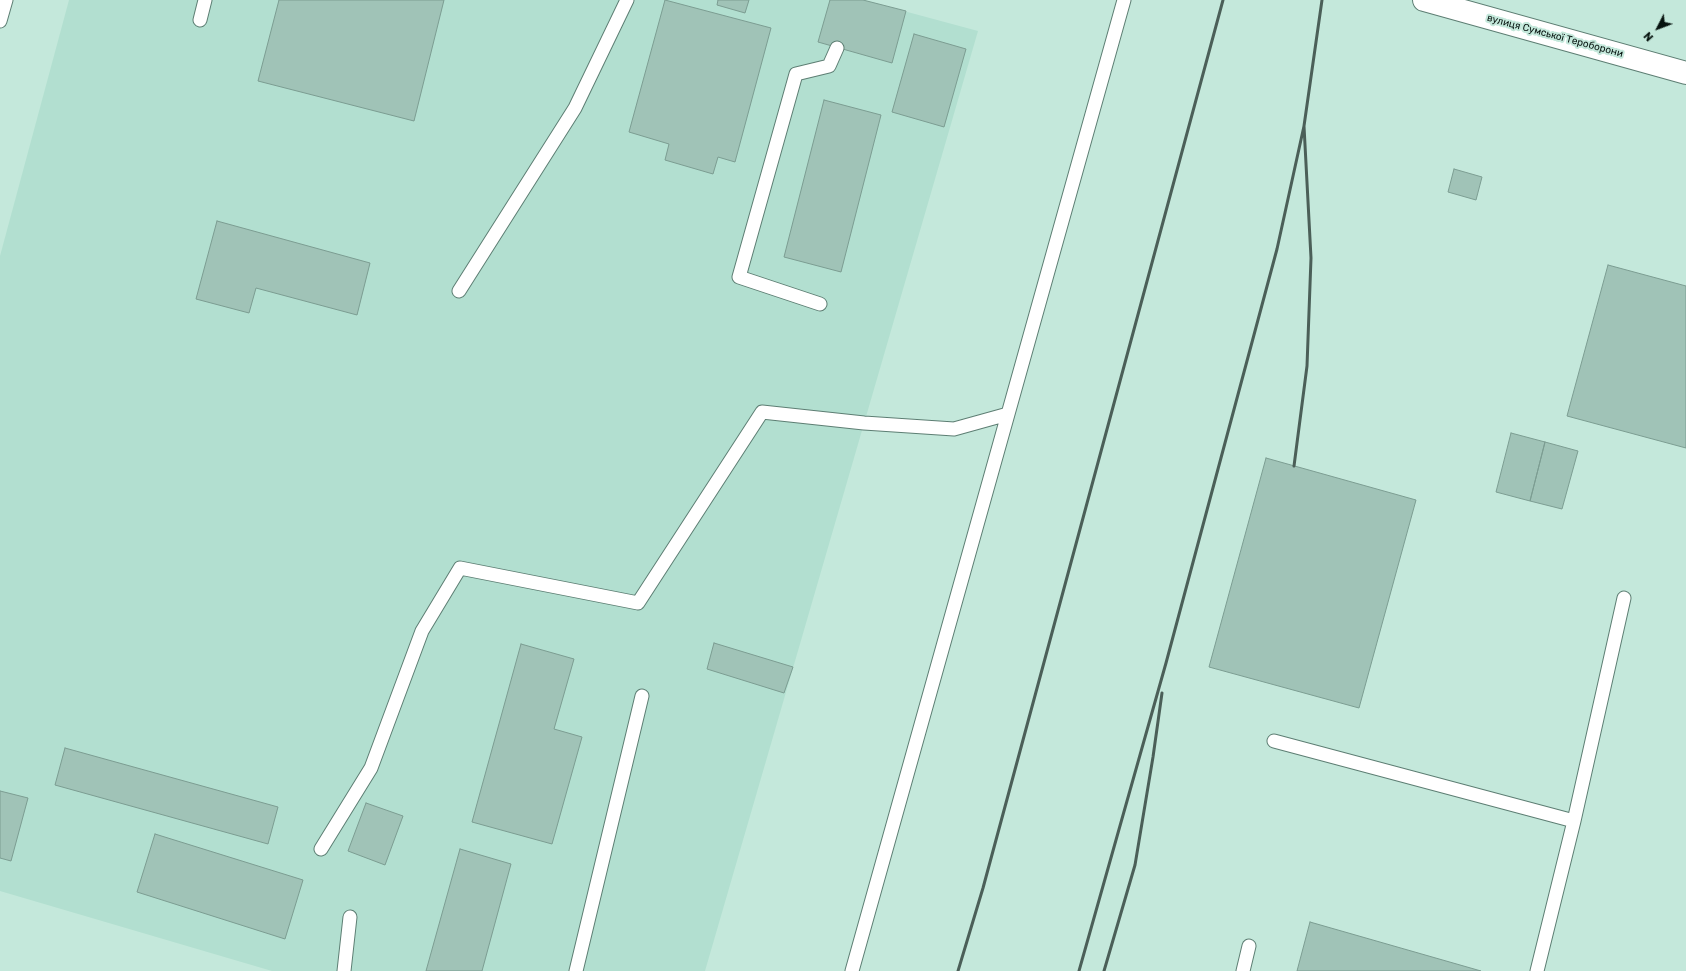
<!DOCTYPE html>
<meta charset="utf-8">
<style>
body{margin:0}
#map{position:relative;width:1686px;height:971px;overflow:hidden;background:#c4e8db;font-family:Rubik,sans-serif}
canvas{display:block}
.north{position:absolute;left:1638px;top:8px;width:40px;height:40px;-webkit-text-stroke:3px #c4e8db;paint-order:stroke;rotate:228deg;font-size:11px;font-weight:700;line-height:16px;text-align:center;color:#07130f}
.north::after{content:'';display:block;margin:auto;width:14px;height:18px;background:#07130f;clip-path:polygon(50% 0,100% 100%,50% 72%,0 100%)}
</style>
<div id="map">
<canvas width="1686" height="971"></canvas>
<div class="north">N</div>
</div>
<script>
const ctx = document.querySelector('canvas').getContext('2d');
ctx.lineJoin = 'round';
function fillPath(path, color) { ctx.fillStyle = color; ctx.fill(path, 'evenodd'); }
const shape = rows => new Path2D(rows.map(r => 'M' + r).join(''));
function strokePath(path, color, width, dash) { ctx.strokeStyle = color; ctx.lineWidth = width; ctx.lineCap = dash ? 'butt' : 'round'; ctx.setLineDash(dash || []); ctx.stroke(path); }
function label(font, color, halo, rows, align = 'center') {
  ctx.font = font + ' Rubik,sans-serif'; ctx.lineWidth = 4; ctx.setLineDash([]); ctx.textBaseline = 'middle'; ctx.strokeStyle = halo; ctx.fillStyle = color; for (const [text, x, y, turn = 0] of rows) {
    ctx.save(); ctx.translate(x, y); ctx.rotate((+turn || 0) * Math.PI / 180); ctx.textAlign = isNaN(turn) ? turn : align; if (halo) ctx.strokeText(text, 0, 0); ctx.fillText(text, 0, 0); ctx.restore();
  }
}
fillPath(shape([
 [69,0,863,0,978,31,705,971,272,971,0,891,0,256]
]), '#b2dfd0');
const building = shape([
 [279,0,444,0,414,121,258,81,279,0],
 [665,0,771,28,735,162,718,157,713,174,665,160,669,144,629,132,665,0],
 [718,0,749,0,745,13,717,5,718,0],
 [830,0,863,0,906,11,892,63,818,42,830,0],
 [914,34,966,49,944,127,892,112,914,34],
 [824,100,881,115,841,272,784,257,824,100],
 [1454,169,1482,177,1476,200,1448,192,1454,169],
 [217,221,370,263,357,315,256,288,249,313,196,299,217,221],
 [1608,265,1686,286,1686,448,1567,416,1608,265],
 [1511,433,1545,442,1530,501,1496,492,1511,433],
 [1545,442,1578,451,1562,509,1530,501,1545,442],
 [1266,458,1416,500,1359,708,1209,667,1266,458],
 [714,643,793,667,784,693,707,669,714,643],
 [521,644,574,659,554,729,582,737,552,844,472,822,521,644],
 [65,748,278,807,268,844,55,785,65,748],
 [0,791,28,798,11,861,0,858,0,791],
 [366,803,403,816,385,865,348,851,366,803],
 [155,834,303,880,285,939,137,892,155,834],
 [460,849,511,864,482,971,426,971,460,849],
 [1310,922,1481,971,1297,971,1310,922]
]);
fillPath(building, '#a0c3b7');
strokePath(building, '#7c9d92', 1);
const service = shape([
 [200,20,205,0],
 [0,21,6,0],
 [459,291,575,108,627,0],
 [820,304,739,277,796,74,829,66,837,48],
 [1274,741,1574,821],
 [321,849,371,768,422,631,460,568,638,603,762,412,864,423,954,429,1008,414],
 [344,971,350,917],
 [576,971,642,696],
 [852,971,1124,0],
 [1243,971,1249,946],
 [1537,971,1574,821,1624,598]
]);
const minor = shape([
 [1424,0,1686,73]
]);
strokePath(service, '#5d7e73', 15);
strokePath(minor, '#5d7e73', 24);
strokePath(service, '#fff', 13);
strokePath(minor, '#fff', 22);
strokePath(shape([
 [1294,466,1307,366,1311,258,1304,126,1322,0],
 [958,971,983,888,1223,0],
 [1079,971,1166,663,1277,249,1304,126],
 [1104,971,1135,865,1153,757,1162,693]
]), '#4b5f58', 3);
label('10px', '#07130f', '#c4e8db', [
 ["вулиця Сумської Тероборони",1555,36,15]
]);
</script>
